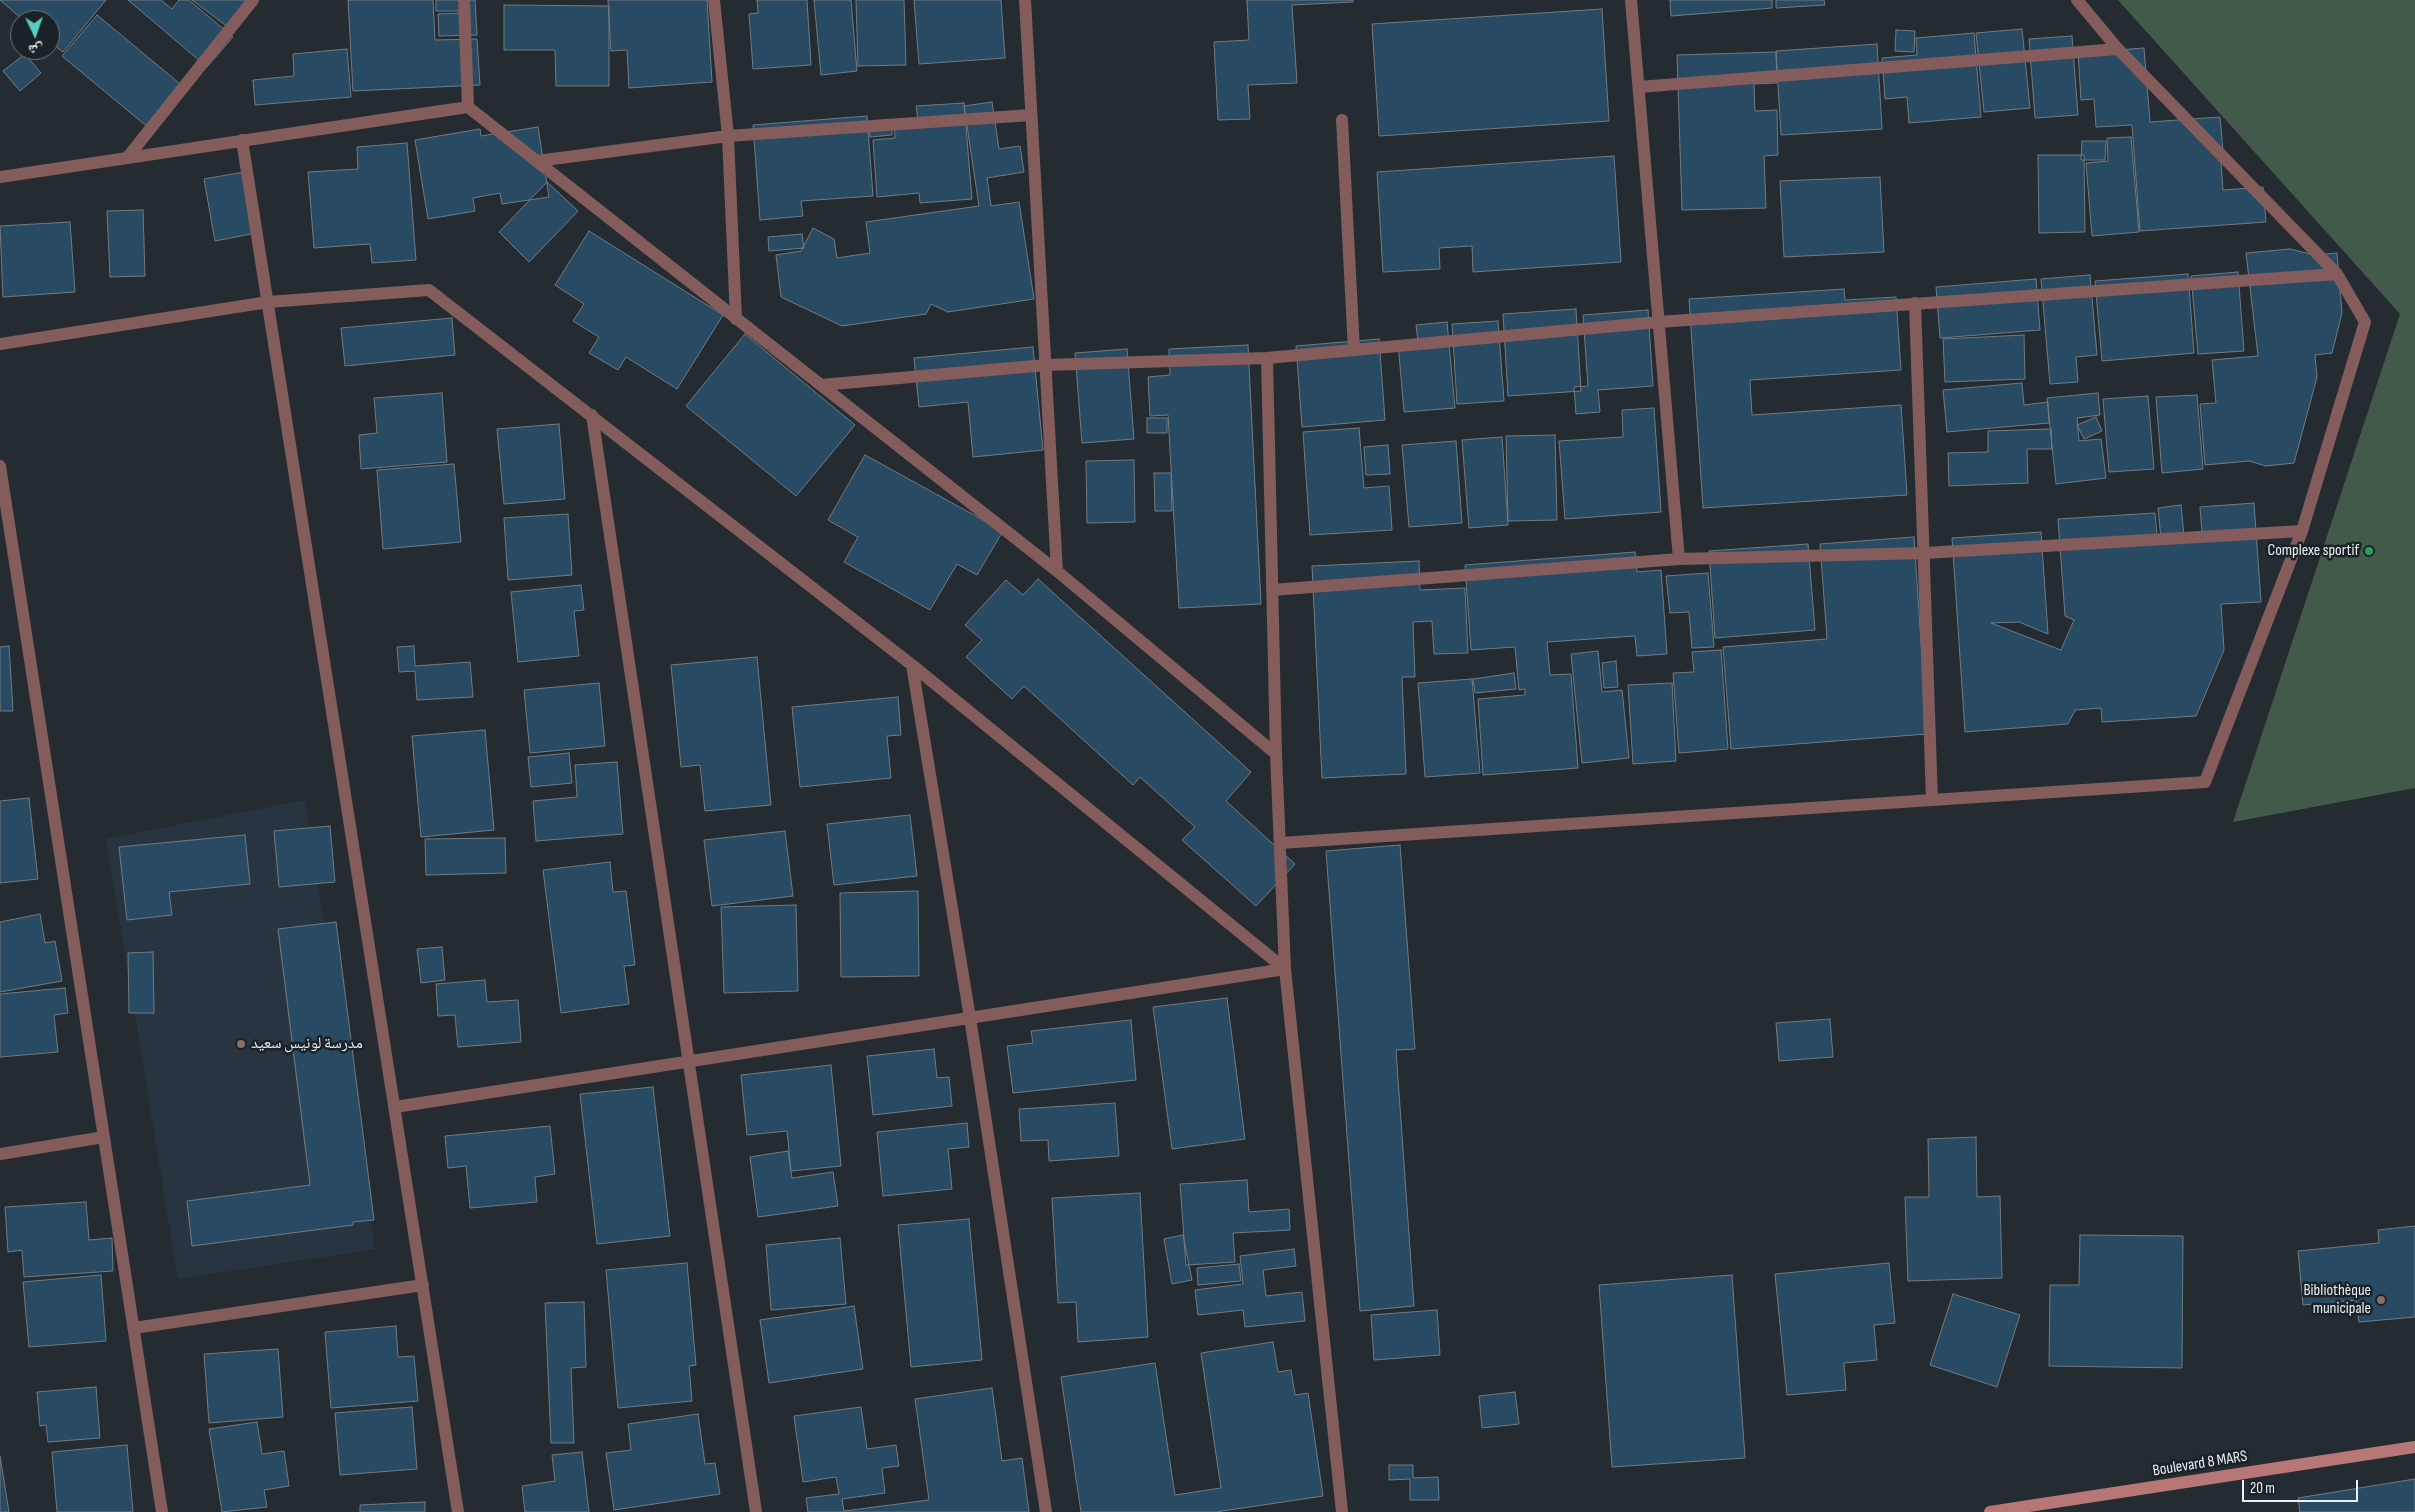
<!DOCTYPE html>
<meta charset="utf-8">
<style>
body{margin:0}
#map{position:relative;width:2415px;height:1512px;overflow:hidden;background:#242c32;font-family:"Sofia Sans Condensed","Noto Naskh Arabic",sans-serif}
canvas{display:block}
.north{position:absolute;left:10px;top:10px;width:50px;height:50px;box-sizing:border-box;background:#1a2228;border:1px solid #6d7479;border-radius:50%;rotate:177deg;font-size:14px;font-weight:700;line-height:20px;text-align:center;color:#e9eff3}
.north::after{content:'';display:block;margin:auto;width:18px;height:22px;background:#58cec0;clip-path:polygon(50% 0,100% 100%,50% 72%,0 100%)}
.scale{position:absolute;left:2242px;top:1480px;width:116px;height:22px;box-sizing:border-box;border:2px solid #e9eff3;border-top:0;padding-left:6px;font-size:15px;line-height:18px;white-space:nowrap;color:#e9eff3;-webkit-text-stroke:4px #1a2228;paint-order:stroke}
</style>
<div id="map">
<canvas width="2415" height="1512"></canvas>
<div class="north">ش</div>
<div class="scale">20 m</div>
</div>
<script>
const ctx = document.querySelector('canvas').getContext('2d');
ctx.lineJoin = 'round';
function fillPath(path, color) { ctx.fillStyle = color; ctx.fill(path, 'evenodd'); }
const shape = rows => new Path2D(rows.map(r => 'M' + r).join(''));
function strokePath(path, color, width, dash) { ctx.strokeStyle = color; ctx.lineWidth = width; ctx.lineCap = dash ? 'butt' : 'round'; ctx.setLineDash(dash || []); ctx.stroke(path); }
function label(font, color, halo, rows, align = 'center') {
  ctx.font = font + ' "Sofia Sans Condensed","Noto Naskh Arabic",sans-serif'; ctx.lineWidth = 5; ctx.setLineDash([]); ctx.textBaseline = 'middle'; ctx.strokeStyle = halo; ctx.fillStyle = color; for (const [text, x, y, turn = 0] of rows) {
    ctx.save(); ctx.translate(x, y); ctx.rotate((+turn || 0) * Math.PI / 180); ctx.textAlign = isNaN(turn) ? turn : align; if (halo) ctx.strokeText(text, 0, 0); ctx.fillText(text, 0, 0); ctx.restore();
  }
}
fillPath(shape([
 [305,800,375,1249,178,1279,106,839]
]), '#283540');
fillPath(shape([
 [2118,0,2415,0,2415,788,2233,822,2400,314]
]), '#425a4a');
const building = shape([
 [0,0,106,0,63,52,50,42,50,20,23,20,0,0],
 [128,0,161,0,172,9,179,0,189,0,233,37,207,67,128,0],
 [192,0,255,0,232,30,192,0],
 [348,0,433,0,435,40,477,39,480,85,353,91,348,0],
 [436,0,461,0,461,11,436,11,436,0],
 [463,0,475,0,477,35,439,36,438,14,464,13,463,0],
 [608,0,707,0,712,82,629,88,627,50,611,51,608,0],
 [757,0,807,0,811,65,753,69,749,14,758,13,757,0],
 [814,0,851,0,857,71,821,75,814,0],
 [856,0,904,0,906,65,858,66,856,0],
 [914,0,1001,0,1005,58,919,64,914,0],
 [1247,0,1353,0,1353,2,1292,5,1297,83,1248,85,1250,119,1218,120,1214,42,1249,40,1247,0],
 [1670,0,1772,0,1772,8,1671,16,1670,0],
 [1776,0,1824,0,1825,5,1776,8,1776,0],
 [504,5,609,6,609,86,556,86,555,50,504,50,504,5],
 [1602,9,1609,121,1379,136,1372,24,1602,9],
 [97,15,185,88,150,129,62,56,97,15],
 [2022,29,2030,108,1984,112,1976,33,2022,29],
 [1896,30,1915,31,1914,52,1895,51,1896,30],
 [1974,33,1981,117,1909,123,1907,97,1885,99,1882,58,1917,55,1916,38,1974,33],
 [2072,36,2078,115,2035,118,2029,39,2072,36],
 [1877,44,1882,129,1781,135,1776,51,1877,44],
 [2144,48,2150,122,2220,117,2224,162,2221,162,2223,190,2263,187,2266,222,2140,231,2132,125,2096,127,2094,99,2081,100,2078,53,2144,48],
 [347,49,351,97,255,105,253,80,294,76,293,54,347,49],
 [1776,52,1777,83,1754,84,1755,111,1777,110,1778,155,1764,156,1766,208,1682,210,1677,55,1776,52],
 [25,54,41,73,20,91,3,71,25,54],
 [992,102,999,149,1020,146,1024,172,987,178,991,206,1019,202,1034,299,948,312,931,304,926,314,842,326,781,297,776,255,801,251,813,228,834,239,837,258,870,253,866,222,979,206,964,106,992,102],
 [964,103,972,199,920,203,919,193,877,197,873,140,895,138,894,121,918,119,916,106,964,103],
 [867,116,873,196,801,201,803,216,760,220,753,125,867,116],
 [892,124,892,135,870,137,869,125,892,124],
 [538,127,549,197,502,204,500,193,473,198,475,211,428,219,415,140,480,129,481,136,538,127],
 [2131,137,2139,232,2092,236,2086,163,2108,161,2107,138,2131,137],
 [2082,141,2106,141,2105,160,2081,160,2082,141],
 [407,143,416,260,372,263,370,244,314,248,308,172,358,169,357,147,407,143],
 [2038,155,2084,155,2085,232,2039,233,2038,155],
 [1614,156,1621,262,1473,272,1472,246,1439,248,1440,269,1383,272,1377,172,1614,156],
 [244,172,256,233,215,241,204,179,244,172],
 [1880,177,1884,252,1784,257,1780,181,1880,177],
 [547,182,578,211,529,262,499,232,547,182],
 [143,210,145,276,110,277,107,211,143,210],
 [70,222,75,292,3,297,0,226,70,222],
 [589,231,723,315,677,389,626,357,618,370,589,353,599,337,573,321,584,304,555,285,589,231],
 [802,234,804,248,769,251,768,237,802,234],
 [2290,249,2314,255,2337,253,2342,313,2332,353,2315,355,2317,377,2294,463,2266,466,2249,461,2205,465,2200,404,2216,403,2212,360,2258,356,2246,253,2290,249],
 [2238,272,2244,351,2198,354,2191,276,2238,272],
 [2188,274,2194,353,2102,361,2095,281,2188,274],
 [2090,275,2097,355,2076,357,2078,382,2050,384,2041,279,2090,275],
 [2036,279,2040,330,1940,338,1936,287,2036,279],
 [1844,289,1845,300,1896,297,1901,370,1750,380,1752,415,1901,405,1907,495,1703,508,1689,299,1844,289],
 [1576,309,1581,391,1508,396,1503,314,1576,309],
 [1648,310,1653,386,1598,390,1600,412,1576,414,1574,387,1588,386,1583,315,1648,310],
 [452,318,455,355,345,366,341,328,452,318],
 [1498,321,1504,401,1457,404,1452,324,1498,321],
 [1447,322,1455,408,1404,412,1398,343,1418,341,1416,325,1447,322],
 [745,334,855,425,796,496,686,406,745,334],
 [2024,335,2025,379,1945,382,1943,339,2024,335],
 [1379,339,1385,420,1302,427,1296,346,1379,339],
 [1248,345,1261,604,1179,608,1168,415,1150,416,1148,377,1170,375,1169,349,1248,345],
 [1033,347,1043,450,973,457,968,402,919,407,914,358,1033,347],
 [1127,349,1134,439,1082,443,1075,353,1127,349],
 [2022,383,2024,405,2048,402,2049,423,1947,432,1943,390,2022,383],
 [442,393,447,462,361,469,359,435,377,433,374,398,442,393],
 [2098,393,2100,415,2077,418,2079,441,2101,439,2106,478,2056,484,2047,398,2098,393],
 [2197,395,2203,469,2162,473,2156,397,2197,395],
 [2148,396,2154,469,2109,472,2103,399,2148,396],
 [1654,408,1661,512,1565,519,1559,441,1623,437,1622,410,1654,408],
 [2096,417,2102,431,2084,439,2077,425,2096,417],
 [1147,418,1167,418,1167,433,1147,433,1147,418],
 [559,424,565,499,504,504,497,429,559,424],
 [1359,428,1364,488,1389,486,1392,530,1310,535,1303,432,1359,428],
 [2051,429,2052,449,2027,449,2028,483,1949,486,1948,453,1988,452,1988,431,2051,429],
 [1555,435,1557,520,1508,521,1506,436,1555,435],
 [1502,437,1508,525,1469,528,1462,440,1502,437],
 [1456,441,1462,523,1409,527,1402,445,1456,441],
 [1388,445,1390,474,1366,475,1364,447,1388,445],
 [865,455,1003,531,977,575,957,564,930,610,844,562,858,537,828,520,865,455],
 [1134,460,1135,522,1087,523,1086,461,1134,460],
 [454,464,461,542,383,549,377,470,454,464],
 [1154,473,1171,473,1172,511,1155,511,1154,473],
 [2254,503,2261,602,2221,604,2224,650,2196,716,2102,722,2101,708,2075,710,2068,724,1965,732,1952,538,2041,532,2048,634,2019,622,1991,623,2061,650,2074,620,2065,616,2058,519,2155,513,2157,536,2202,533,2200,507,2254,503],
 [2181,505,2184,536,2161,539,2158,508,2181,505],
 [568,514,572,575,508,580,504,518,568,514],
 [1914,537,1927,734,1731,749,1723,647,1827,639,1820,544,1914,537],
 [1808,544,1815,630,1715,638,1709,551,1808,544],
 [1635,552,1637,572,1661,570,1667,654,1637,656,1635,636,1547,642,1550,675,1571,674,1578,768,1483,775,1478,699,1525,695,1525,689,1519,690,1515,647,1471,650,1465,565,1635,552],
 [1419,561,1420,590,1465,588,1468,653,1434,654,1432,621,1413,622,1415,677,1402,677,1406,774,1322,778,1312,566,1419,561],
 [1708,573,1714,647,1692,648,1689,612,1670,613,1666,576,1708,573],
 [1038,579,1251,772,1226,801,1295,864,1256,906,1182,840,1195,827,1140,777,1133,785,1024,686,1012,699,966,657,982,640,965,625,1006,580,1023,595,1038,579],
 [581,585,584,610,574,611,579,656,518,662,511,592,581,585],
 [9,646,13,711,0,711,0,647,9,646],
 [414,646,415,666,470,662,473,697,417,700,415,671,399,672,397,647,414,646],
 [1721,650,1728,749,1679,753,1673,673,1694,672,1692,652,1721,650],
 [1598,651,1602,692,1622,690,1629,758,1582,763,1571,654,1598,651],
 [757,657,771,805,705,811,700,765,681,767,671,665,757,657],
 [1616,661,1618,687,1604,688,1602,663,1616,661],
 [1514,673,1516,689,1475,693,1473,679,1514,673],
 [1472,679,1480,773,1425,777,1418,683,1472,679],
 [599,683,605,746,530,753,524,690,599,683],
 [1672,683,1676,761,1633,764,1628,685,1672,683],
 [898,697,901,735,887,736,891,778,800,787,792,707,898,697],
 [485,730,494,830,421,837,412,736,485,730],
 [569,753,572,783,531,787,528,757,569,753],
 [617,762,623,834,536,841,533,801,577,797,575,765,617,762],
 [29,798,38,879,0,883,0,801,29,798],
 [910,815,917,876,834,885,827,824,910,815],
 [330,826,335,882,279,887,274,831,330,826],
 [785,831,793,896,712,906,704,840,785,831],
 [245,835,250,884,169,892,172,915,127,920,119,847,245,835],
 [505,838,506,873,426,875,425,839,505,838],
 [1400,845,1415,1049,1396,1050,1414,1306,1360,1311,1326,851,1400,845],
 [610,862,613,892,626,891,635,965,624,966,629,1004,561,1013,543,870,610,862],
 [918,891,919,976,841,977,840,893,918,891],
 [796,905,798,991,724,993,721,907,796,905],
 [40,914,45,943,55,941,62,981,0,992,0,922,40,914],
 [336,922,374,1220,353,1222,353,1225,192,1246,187,1201,310,1185,278,929,336,922],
 [442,947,445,980,421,983,417,949,442,947],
 [153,952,154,1013,129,1013,128,953,153,952],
 [485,980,487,1002,518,1000,521,1042,458,1047,455,1015,438,1016,436,984,485,980],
 [65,988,68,1013,54,1015,58,1052,0,1057,0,994,65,988],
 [1227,998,1245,1139,1172,1149,1153,1007,1227,998],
 [1830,1019,1833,1057,1779,1061,1776,1023,1830,1019],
 [1131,1020,1136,1080,1013,1093,1007,1046,1033,1043,1031,1031,1131,1020],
 [934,1049,937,1078,949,1077,952,1106,873,1115,867,1056,934,1049],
 [831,1065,841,1166,791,1171,787,1131,747,1135,741,1075,831,1065],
 [653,1087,670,1236,597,1244,580,1094,653,1087],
 [1115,1103,1119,1156,1049,1161,1048,1140,1021,1141,1019,1109,1115,1103],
 [967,1123,969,1147,948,1149,952,1189,883,1196,877,1132,967,1123],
 [550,1126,555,1174,535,1177,537,1202,470,1208,466,1166,448,1168,445,1136,550,1126],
 [1976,1137,1977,1197,2000,1196,2002,1278,1908,1281,1905,1197,1929,1197,1928,1139,1976,1137],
 [788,1151,792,1178,833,1172,838,1206,758,1217,750,1157,788,1151],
 [1247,1180,1249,1212,1289,1209,1290,1230,1233,1233,1235,1262,1186,1265,1180,1184,1247,1180],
 [1140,1193,1148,1337,1078,1342,1076,1302,1058,1303,1052,1198,1140,1193],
 [86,1202,89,1240,112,1238,113,1271,24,1277,22,1250,8,1252,5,1207,86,1202],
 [969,1219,982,1360,911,1367,898,1225,969,1219],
 [2415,1226,2415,1317,2359,1322,2356,1300,2303,1305,2298,1251,2379,1243,2378,1230,2415,1226],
 [1183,1235,1192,1280,1172,1284,1164,1239,1183,1235],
 [2080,1235,2183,1236,2182,1368,2049,1366,2050,1285,2079,1285,2080,1235],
 [840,1238,846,1304,771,1310,766,1245,840,1238],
 [1294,1249,1296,1266,1263,1270,1266,1296,1302,1292,1305,1321,1245,1327,1243,1310,1198,1315,1195,1290,1243,1284,1240,1256,1294,1249],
 [687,1263,696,1365,689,1366,692,1401,618,1408,606,1270,687,1263],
 [1889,1263,1895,1323,1874,1325,1877,1360,1844,1363,1846,1390,1787,1395,1775,1274,1889,1263],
 [1239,1264,1241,1281,1198,1285,1197,1268,1239,1264],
 [101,1275,106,1341,29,1347,23,1282,101,1275],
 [1732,1275,1745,1458,1612,1467,1599,1285,1732,1275],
 [1953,1294,2020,1315,1997,1387,1930,1365,1953,1294],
 [584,1302,586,1367,571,1368,574,1443,551,1443,545,1303,584,1302],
 [854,1306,863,1369,769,1383,760,1320,854,1306],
 [1437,1310,1440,1355,1374,1360,1371,1315,1437,1310],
 [396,1326,398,1357,414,1356,418,1401,331,1408,325,1332,396,1326],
 [1273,1342,1278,1372,1291,1370,1295,1395,1308,1393,1323,1496,1216,1512,1081,1512,1061,1377,1155,1363,1175,1495,1221,1488,1201,1353,1273,1342],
 [278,1349,283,1417,209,1423,204,1354,278,1349],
 [96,1387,100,1438,48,1442,46,1425,40,1426,37,1392,96,1387],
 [992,1388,1002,1461,1022,1458,1029,1512,808,1512,806,1498,839,1494,836,1477,803,1482,794,1416,861,1407,867,1449,896,1445,899,1466,882,1468,885,1493,842,1499,844,1511,929,1500,915,1399,992,1388],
 [1515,1392,1519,1424,1482,1428,1479,1396,1515,1392],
 [412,1407,417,1469,340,1475,335,1413,412,1407],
 [698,1414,705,1464,715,1463,720,1494,614,1510,606,1453,631,1450,628,1424,698,1414],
 [257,1422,262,1454,284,1451,289,1486,264,1490,267,1507,222,1512,209,1429,257,1422],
 [127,1445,133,1512,57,1512,52,1452,127,1445],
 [582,1452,589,1512,525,1512,522,1486,555,1481,552,1455,582,1452],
 [0,1456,9,1512,0,1512,0,1456],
 [1389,1465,1413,1465,1413,1478,1438,1477,1439,1500,1410,1500,1410,1479,1389,1480,1389,1465],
 [2415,1479,2415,1512,2300,1512,2298,1498,2415,1479],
 [425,1502,425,1512,360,1512,360,1505,425,1502]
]);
fillPath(building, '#284b63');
strokePath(building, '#717b82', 1);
strokePath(shape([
 [464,0,468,107],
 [714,0,728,136,736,319],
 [1025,0,1057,571],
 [1631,0,1679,559],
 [1639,87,2118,49],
 [1342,120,1354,350],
 [242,140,458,1512],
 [127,158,253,0],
 [537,161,728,136,1031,115],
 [0,177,468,107,1057,571,1276,754],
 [1915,303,1932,800],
 [0,344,268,302,429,290,912,665,1285,969],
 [1267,358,1276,754,1285,969,1342,1512],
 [821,385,1046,365,1267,358,1659,322,2337,274],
 [592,415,756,1512],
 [0,466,162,1512],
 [1272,590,1679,559,1925,553,2302,531],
 [912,665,970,1018,1046,1512],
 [1280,843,2205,782,2302,531,2365,322,2337,274,2118,49,2077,0],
 [395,1107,1285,969],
 [0,1154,104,1137],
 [134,1328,423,1285]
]), '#855c5c', 12);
strokePath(shape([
 [1990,1512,2415,1447]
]), '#b77777', 12);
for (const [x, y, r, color] of [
 [2369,551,5,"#2e9e5b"],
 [241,1044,5,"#8d6e63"],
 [2381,1300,5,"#8d6e63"]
]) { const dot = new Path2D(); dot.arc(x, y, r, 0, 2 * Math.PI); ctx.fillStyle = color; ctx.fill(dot); strokePath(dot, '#1a2228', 2); }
label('16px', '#e9eff3', '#1a2228', [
 ["Complexe sportif",2359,551],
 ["مدرسة لونيس سعيد",251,1044,"left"],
 ["Bibliothèque",2371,1291],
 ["municipale",2371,1309]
], 'right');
label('16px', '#e9eff3', '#1a2228', [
 ["Boulevard 8 MARS",2200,1464,-9]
]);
</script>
